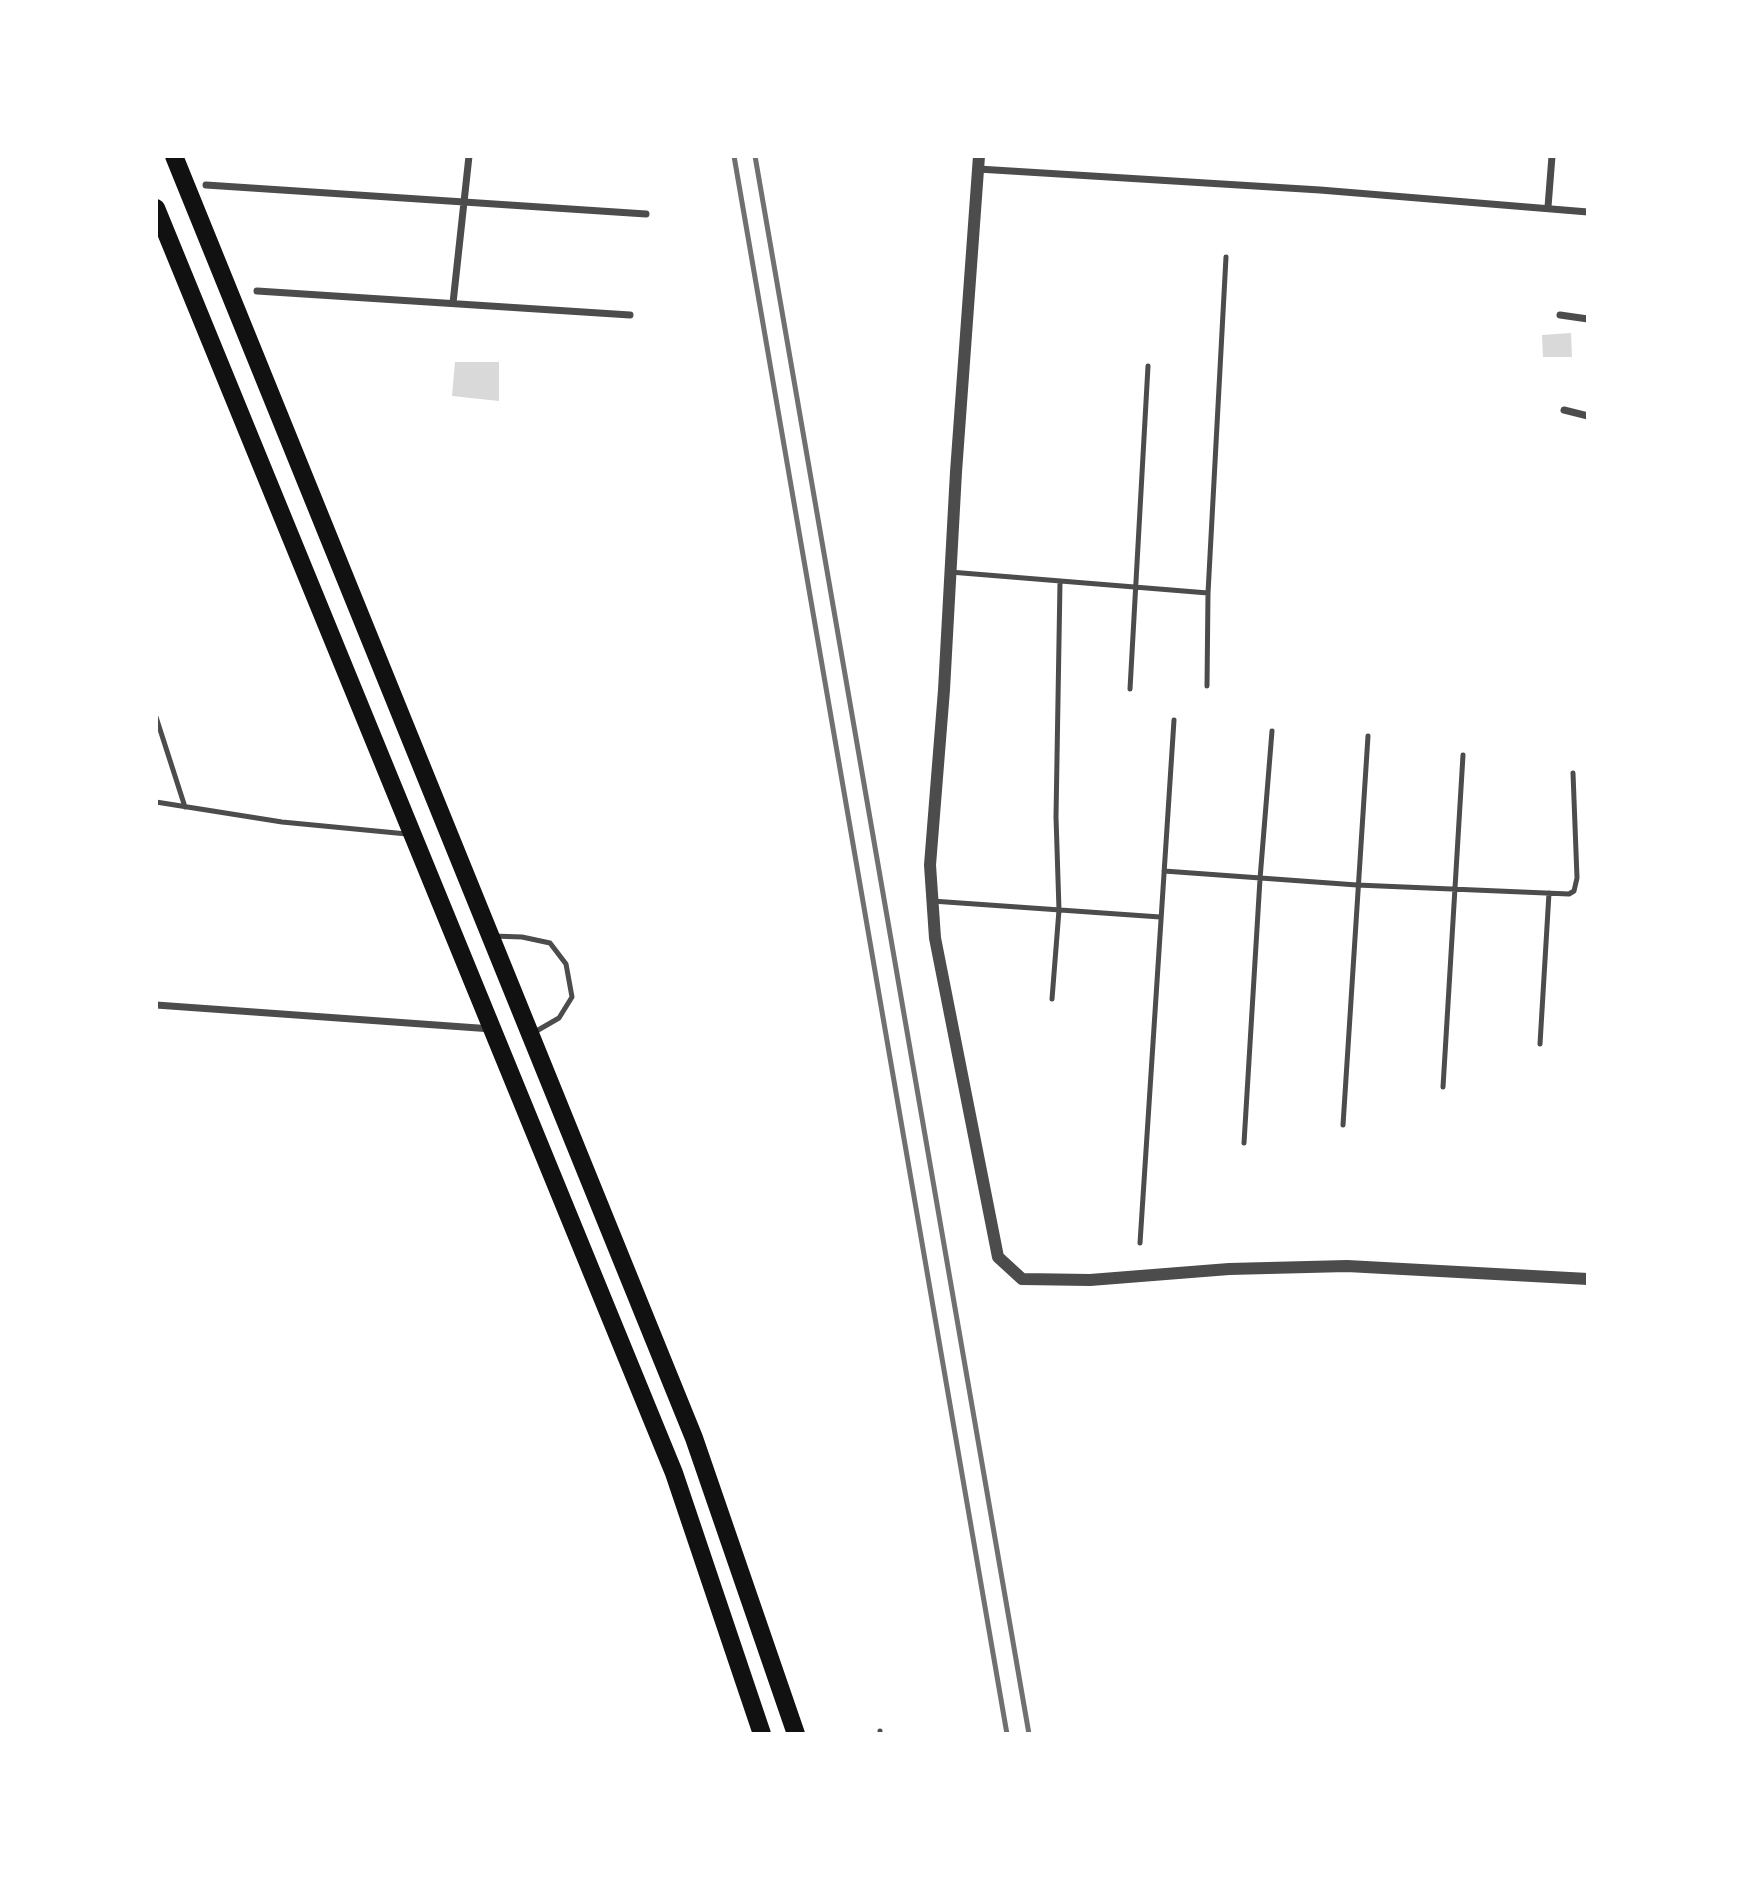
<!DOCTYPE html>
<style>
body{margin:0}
#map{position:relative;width:1744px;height:1890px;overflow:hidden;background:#fff;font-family:"Varela Round",sans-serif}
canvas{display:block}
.frame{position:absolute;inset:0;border:158px solid #fff;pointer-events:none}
</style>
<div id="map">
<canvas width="1744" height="1890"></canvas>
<div class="frame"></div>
</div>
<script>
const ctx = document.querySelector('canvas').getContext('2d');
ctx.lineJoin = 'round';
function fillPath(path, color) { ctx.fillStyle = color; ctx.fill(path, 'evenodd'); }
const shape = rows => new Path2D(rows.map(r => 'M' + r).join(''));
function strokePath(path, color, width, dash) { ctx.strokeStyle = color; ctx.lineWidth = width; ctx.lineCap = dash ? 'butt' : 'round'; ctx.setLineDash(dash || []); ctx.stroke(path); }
fillPath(shape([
 [1571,333,1572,357,1543,357,1542,335],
 [455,362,499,362,499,401,452,396]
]), '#d9d9d9');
strokePath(shape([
 [950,572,1208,593],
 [1207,686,1208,593,1226,257],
 [1130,689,1148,366],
 [156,717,185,807],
 [156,802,282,822,407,834],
 [1164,871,1357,885,1569,894,1574,891,1577,878,1573,773],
 [932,901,1160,917],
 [493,936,522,937,550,943,566,964,572,997,559,1018,533,1033],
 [1052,999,1059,910,1056,817,1060,582],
 [1540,1044,1549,893],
 [1443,1087,1463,755],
 [1343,1125,1368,736],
 [1244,1143,1260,879,1272,731],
 [1140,1243,1174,720],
 [880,1731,880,1734]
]), '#4c4c4c', 5);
strokePath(shape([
 [978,169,1320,190,1588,212],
 [206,185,646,214],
 [1548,207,1552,156],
 [257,291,630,315],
 [453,303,469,156],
 [1560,315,1588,319],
 [1564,410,1588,416],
 [156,1005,492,1029]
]), '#4c4c4c', 7);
strokePath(shape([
 [979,156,956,472,944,690,930,865,935,938,998,1257,1022,1279,1090,1280,1229,1269,1347,1266,1588,1279]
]), '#4c4c4c', 12);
strokePath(shape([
 [174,156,694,1438,796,1734],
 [156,208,674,1473,762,1734]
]), '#111', 18);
strokePath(shape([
 [734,156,1007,1734],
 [755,156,1029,1734]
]), '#707070', 5);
</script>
